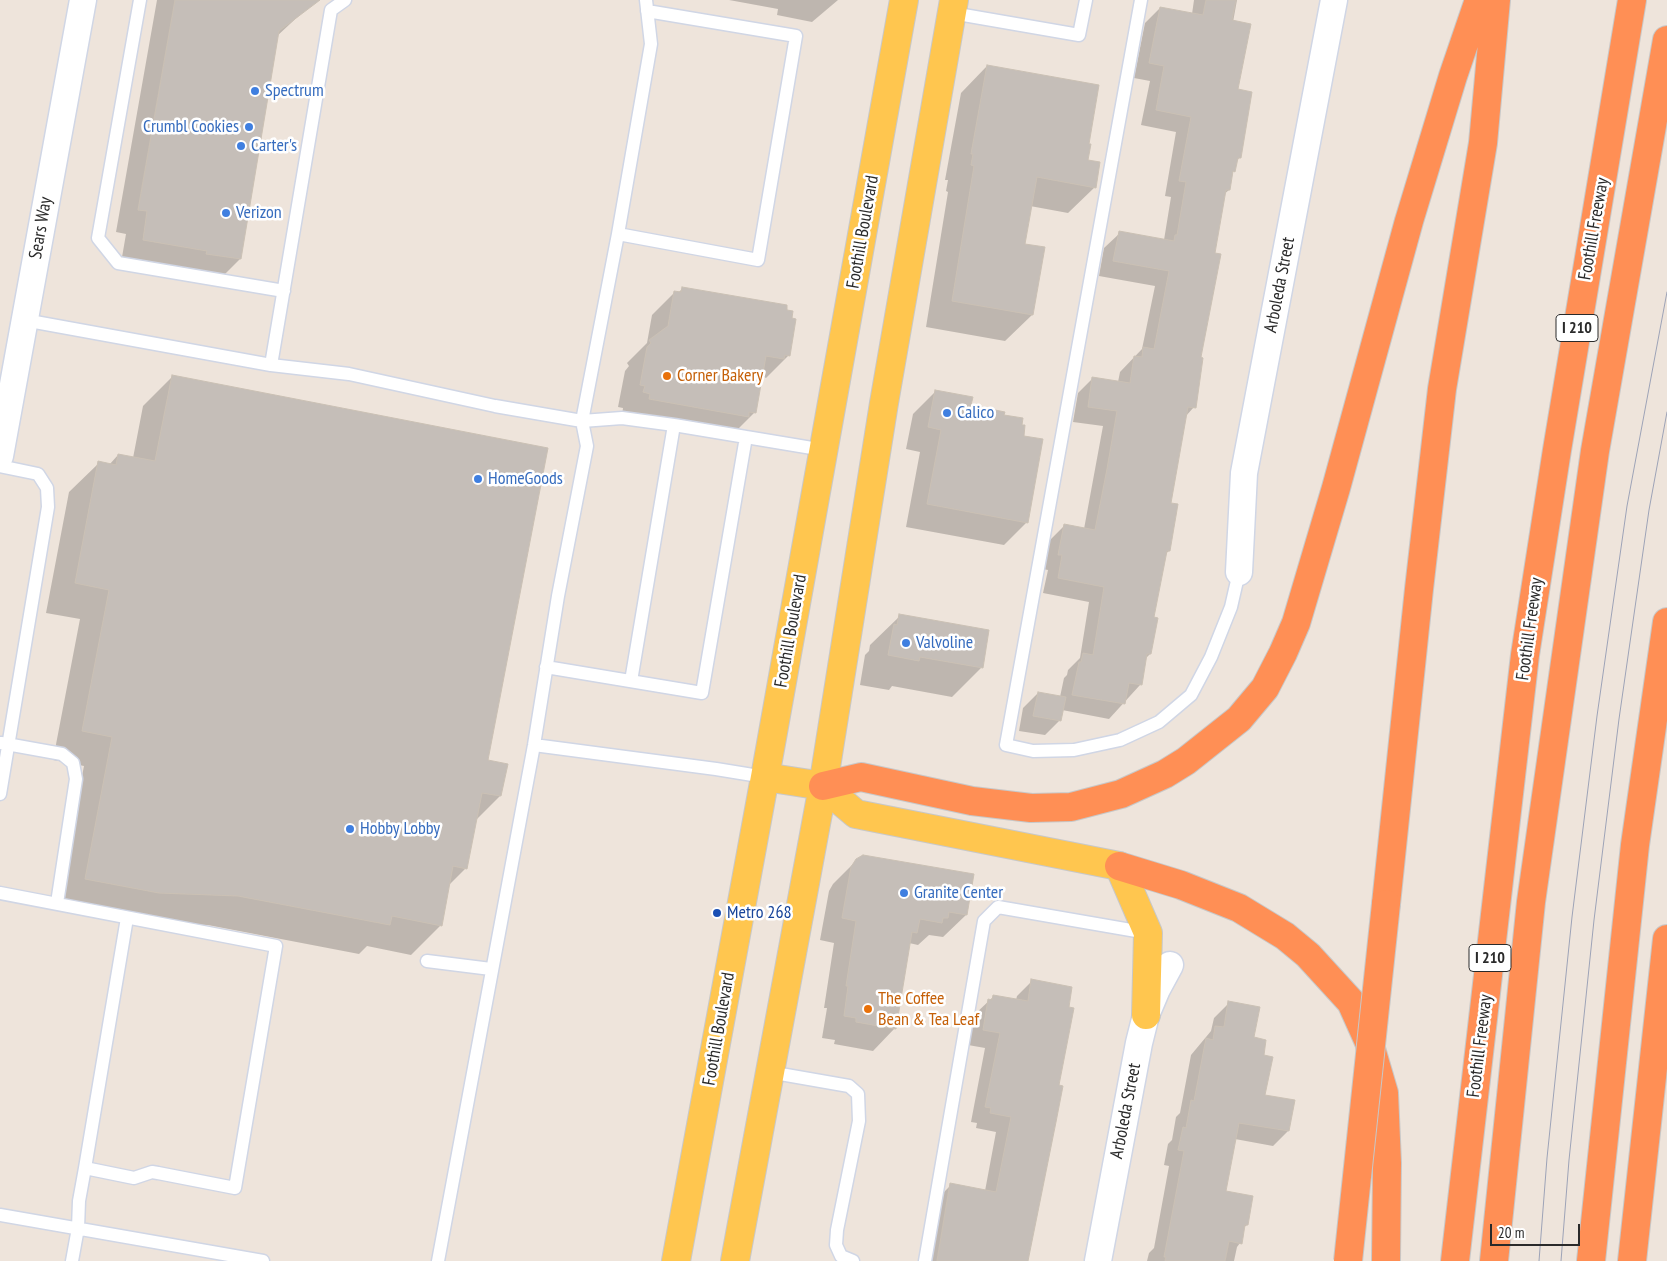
<!DOCTYPE html>
<style>
body{margin:0}
#map{position:relative;width:1667px;height:1261px;overflow:hidden;background:#eee4db;font-family:"PT Sans Narrow",sans-serif}
canvas{display:block}
.scale{position:absolute;left:1490px;top:1224px;width:90px;height:22px;box-sizing:border-box;border:2px solid #2a2a2a;border-top:0;padding-left:6px;font-size:15px;line-height:18px;white-space:nowrap;color:#2a2a2a;-webkit-text-stroke:4px #fff;paint-order:stroke}
</style>
<div id="map">
<canvas width="1667" height="1261"></canvas>
<div class="scale">20 m</div>
</div>
<script>
const ctx = document.querySelector('canvas').getContext('2d');
ctx.lineJoin = 'round';
function fillPath(path, color) { ctx.fillStyle = color; ctx.fill(path, 'evenodd'); }
const shape = rows => new Path2D(rows.map(r => 'M' + r).join(''));
function strokePath(path, color, width, dash) { ctx.strokeStyle = color; ctx.lineWidth = width; ctx.lineCap = dash ? 'butt' : 'round'; ctx.setLineDash(dash || []); ctx.stroke(path); }
function label(font, color, halo, rows, align = 'center') {
  ctx.font = font + ' "PT Sans Narrow",sans-serif'; ctx.lineWidth = 5; ctx.setLineDash([]); ctx.textBaseline = 'middle'; ctx.strokeStyle = halo; ctx.fillStyle = color; for (const [text, x, y, turn = 0] of rows) {
    ctx.save(); ctx.translate(x, y); ctx.rotate((+turn || 0) * Math.PI / 180); ctx.textAlign = isNaN(turn) ? turn : align; if (halo) ctx.strokeText(text, 0, 0); ctx.fillText(text, 0, 0); ctx.restore();
  }
}
fillPath(shape([
 [157,0,310,0,305,10,276,37,240,259,218,281,121,263,126,234,116,232],
 [729,0,838,0,812,22,777,15,778,9],
 [1194,0,1237,0,1233,22,1239,158,1236,162,1234,171,1231,173,1229,190,1223,195,1199,358,1194,407,1185,417,1170,504,1169,551,1165,554,1153,619,1150,654,1145,659,1140,685,1109,719,1062,710,1060,720,1045,735,1019,731,1023,708,1038,693,1060,697,1064,678,1067,675,1068,670,1080,658,1089,602,1043,593,1048,570,1043,569,1049,541,1064,526,1084,529,1103,426,1073,422,1078,393,1093,378,1118,382,1120,372,1142,349,1155,286,1099,276,1104,248,1120,233,1164,240,1171,197,1165,196,1176,132,1141,125,1150,81,1134,78,1145,23,1160,8,1192,14],
 [987,66,1088,145,1087,161,1095,187,1068,213,1030,206,1024,245,1043,248,1032,315,1005,341,926,327,948,192,946,191,948,180,945,180,961,93],
 [682,289,789,355,766,378,764,377,760,381,755,412,732,435,622,415,623,408,618,407,625,371,629,366,627,363,647,343,652,315,675,292,678,293],
 [173,376,487,761,500,796,475,821,466,868,448,886,440,926,411,955,367,946,359,954,208,925,128,922,56,908,84,766,53,760,80,619,46,613,69,492,99,463,109,465,118,455,133,458,143,406],
 [936,391,969,406,1003,416,1020,426,1027,522,1004,545,906,527,920,452,906,449,913,414],
 [900,616,981,668,952,697,892,686,889,690,860,685,865,655,869,651,870,645],
 [857,860,973,875,966,915,943,937,929,935,918,945,909,943,895,1028,873,1051,834,1044,835,1040,822,1038,827,1008,824,1008,834,943,820,940,829,891,833,884],
 [1032,981,1027,1261,926,1261,936,1200,951,1185,985,1191,996,1132,976,1128,977,1123,971,1122,985,1048,968,1045,973,1016,993,997,1016,1000,1017,996],
 [1229,1003,1253,1038,1262,1056,1264,1096,1288,1131,1273,1146,1235,1139,1225,1192,1247,1225,1243,1228,1240,1243,1237,1247,1234,1261,1147,1261,1149,1253,1154,1248,1169,1166,1164,1165,1168,1144,1172,1140,1176,1117,1180,1113,1191,1055,1211,1031,1214,1018]
]), '#0003');
const building = shape([
 [175,0,320,0,279,31,241,259,206,254,207,251,143,240,147,211,138,210,175,0],
 [1206,0,1236,0,1232,20,1251,24,1238,89,1252,92,1241,158,1238,158,1235,172,1233,171,1230,190,1226,190,1215,253,1221,254,1201,357,1203,358,1196,408,1188,407,1171,503,1178,504,1170,551,1167,551,1154,617,1158,618,1151,654,1147,654,1142,685,1129,683,1125,704,1072,695,1079,662,1081,662,1083,653,1093,655,1104,587,1058,578,1062,555,1058,555,1064,524,1095,530,1107,469,1117,411,1088,407,1092,377,1130,383,1134,356,1142,357,1143,347,1154,349,1169,271,1113,261,1119,231,1174,241,1175,235,1177,235,1186,182,1179,181,1191,117,1156,110,1164,66,1149,63,1160,7,1203,15,1206,0],
 [987,65,1099,85,1089,144,1091,144,1088,160,1100,162,1096,188,1037,177,1025,244,1045,247,1033,315,952,301,974,166,971,165,973,154,971,154,987,65],
 [682,287,787,305,787,310,793,311,792,318,796,319,790,356,785,355,784,359,766,356,756,413,749,412,749,417,649,399,650,394,643,392,645,386,640,385,647,347,651,343,649,340,668,326,674,291,681,292,682,287],
 [172,375,548,448,488,760,508,764,501,796,482,793,467,869,453,866,442,926,392,916,390,925,238,896,159,893,85,879,112,737,82,731,109,590,75,583,98,461,116,465,118,454,155,461,172,375],
 [935,390,973,397,971,405,1005,412,1004,415,1023,418,1022,425,1025,425,1024,436,1043,439,1028,523,927,504,941,430,928,427,935,390],
 [899,614,989,630,983,668,920,657,919,661,888,655,894,624,897,625,899,614],
 [1038,692,1066,697,1061,721,1033,716,1038,692],
 [863,855,974,874,967,915,949,912,948,918,943,918,942,923,920,919,917,933,912,932,896,1029,856,1022,856,1018,844,1016,848,986,846,986,856,921,842,918,851,867,856,859,863,855],
 [1031,979,1072,987,1069,1007,1074,1008,1059,1085,1063,1086,1056,1122,1028,1261,937,1261,950,1183,996,1192,1011,1117,990,1113,991,1108,985,1107,1000,1033,983,1030,988,999,992,1000,993,995,1028,1001,1031,979],
 [1228,1001,1260,1007,1254,1037,1266,1040,1264,1055,1273,1057,1265,1095,1295,1100,1289,1131,1239,1123,1226,1191,1253,1196,1248,1225,1245,1225,1242,1244,1229,1241,1225,1261,1165,1261,1166,1257,1164,1257,1184,1151,1178,1150,1183,1127,1186,1128,1191,1100,1194,1101,1206,1038,1213,1040,1215,1026,1224,1027,1228,1001]
]);
fillPath(building, '#c5beb8');
strokePath(building, '#cac0b4', 1);
const service = shape([
 [140,0,98,238,118,263,284,291],
 [1141,0,1006,745,1033,751,1074,750,1120,740,1159,722,1191,695,1211,657,1231,607,1239,572],
 [952,13,1079,35,1086,0],
 [618,234,758,260,796,36,647,11],
 [24,320,271,365,349,374,495,406,582,421,622,418,674,425,824,450],
 [271,365,331,10,345,0],
 [0,466,38,474,47,488,48,507,0,794],
 [546,667,702,693,746,437],
 [631,681,674,425],
 [1,743,62,754,73,763,76,779,57,903],
 [534,745,716,769,765,777],
 [0,893,276,946,235,1188,158,1173,152,1172,134,1178,85,1168,79,1201,78,1228,72,1261],
 [427,961,491,969],
 [769,1072,849,1086,858,1094,859,1121,837,1230,836,1245,841,1256,853,1261],
 [85,1168,127,918],
 [0,1215,263,1261],
 [438,1261,534,745,558,596,587,446,582,421,618,234,651,44,646,0],
 [925,1261,984,921,998,907,1148,933]
]);
const minor = shape([
 [0,456,83,0],
 [1239,572,1244,473,1334,0],
 [1098,1261,1139,1043,1146,1015,1157,989,1170,965]
]);
const primary = shape([
 [765,777,823,786,856,814,1119,866,1148,933,1146,1015],
 [676,1261,765,777,904,0],
 [735,1261,823,786,884,403,954,0]
]);
const motorway = shape([
 [823,786,861,777,972,801,1031,808,1071,807,1121,794,1165,774,1186,761,1239,719,1265,688,1283,653,1296,623,1336,488,1409,221,1453,76,1479,0],
 [1119,866,1181,885,1239,908,1285,936,1308,955,1351,1002,1369,1042,1384,1093,1387,1163,1386,1261],
 [1386,904,1419,589,1442,389,1483,143,1496,0],
 [1455,1261,1525,655,1557,450,1632,0],
 [1494,1261,1531,902,1595,451,1667,40],
 [1591,1261,1635,845,1667,622],
 [1632,1261,1667,939]
]);
strokePath(service, '#d0d6e5', 15);
strokePath(minor, '#d0d6e5', 29);
strokePath(primary, '#c8c8c8', 30);
strokePath(motorway, '#c8c8c8', 30);
strokePath(service, '#fff', 12);
strokePath(minor, '#fff', 26);
strokePath(primary, '#ffc64f', 28);
strokePath(motorway, '#ff8f55', 28);
strokePath(shape([
 [1539,1261,1547,1158,1572,917,1597,716,1627,506,1667,292],
 [1561,1261,1569,1160,1594,920,1619,719,1649,510,1667,412]
]), '#9da3b7', 1);
const motorwayBridge = shape([
 [1348,1261,1386,904]
]);
strokePath(motorwayBridge, '#c8c8c8', 30, []);
strokePath(motorwayBridge, '#ff8f55', 28);
for (const [x, y, r, color] of [
 [255,91,5,"#3f7fe0"],
 [249,127,5,"#3f7fe0"],
 [241,146,5,"#3f7fe0"],
 [226,213,5,"#3f7fe0"],
 [667,376,5,"#e8710a"],
 [947,413,5,"#3f7fe0"],
 [478,479,5,"#3f7fe0"],
 [906,643,5,"#3f7fe0"],
 [350,829,5,"#3f7fe0"],
 [904,893,5,"#3f7fe0"],
 [717,913,5,"#1a4fb4"],
 [868,1009,5,"#e8710a"]
]) { const dot = new Path2D(); dot.arc(x, y, r, 0, 2 * Math.PI); ctx.fillStyle = color; ctx.fill(dot); strokePath(dot, '#fff', 2); }
for (const [x, y, w] of [
 [1577,328,42],
 [1490,958,42]
]) { const box = new Path2D(); box.roundRect(x - w / 2, y - 13.5, w, 27, 4); ctx.fillStyle = '#fff'; ctx.fill(box); strokePath(box, '#2a2a2a', 1); }
label('bold 16px', '#2a2a2a', null, [
 ["I 210",1577,328],
 ["I 210",1490,958]
]);
label('18px', '#366cbe', '#fff', [
 ["Spectrum",265,91],
 ["Crumbl Cookies",239,127,"right"],
 ["Carter's",251,146],
 ["Verizon",236,213],
 ["Calico",957,413],
 ["HomeGoods",488,479],
 ["Valvoline",916,643],
 ["Hobby Lobby",360,829],
 ["Granite Center",914,893]
], 'left');
label('18px', '#2a2a2a', '#fff', [
 ["Sears Way",41,228,-80],
 ["Foothill Freeway",1594,229,-80],
 ["Foothill Boulevard",863,232,-80],
 ["Arboleda Street",1280,285,-79],
 ["Foothill Freeway",1530,629,-82],
 ["Foothill Boulevard",791,631,-80],
 ["Foothill Boulevard",719,1029,-80],
 ["Foothill Freeway",1480,1046,-83],
 ["Arboleda Street",1126,1111,-79]
]);
label('18px', '#c56008', '#fff', [
 ["Corner Bakery",677,376],
 ["The Coffee",878,999],
 ["Bean & Tea Leaf",878,1020]
], 'left');
label('18px', '#164399', '#fff', [
 ["Metro 268",727,913]
], 'left');
</script>
